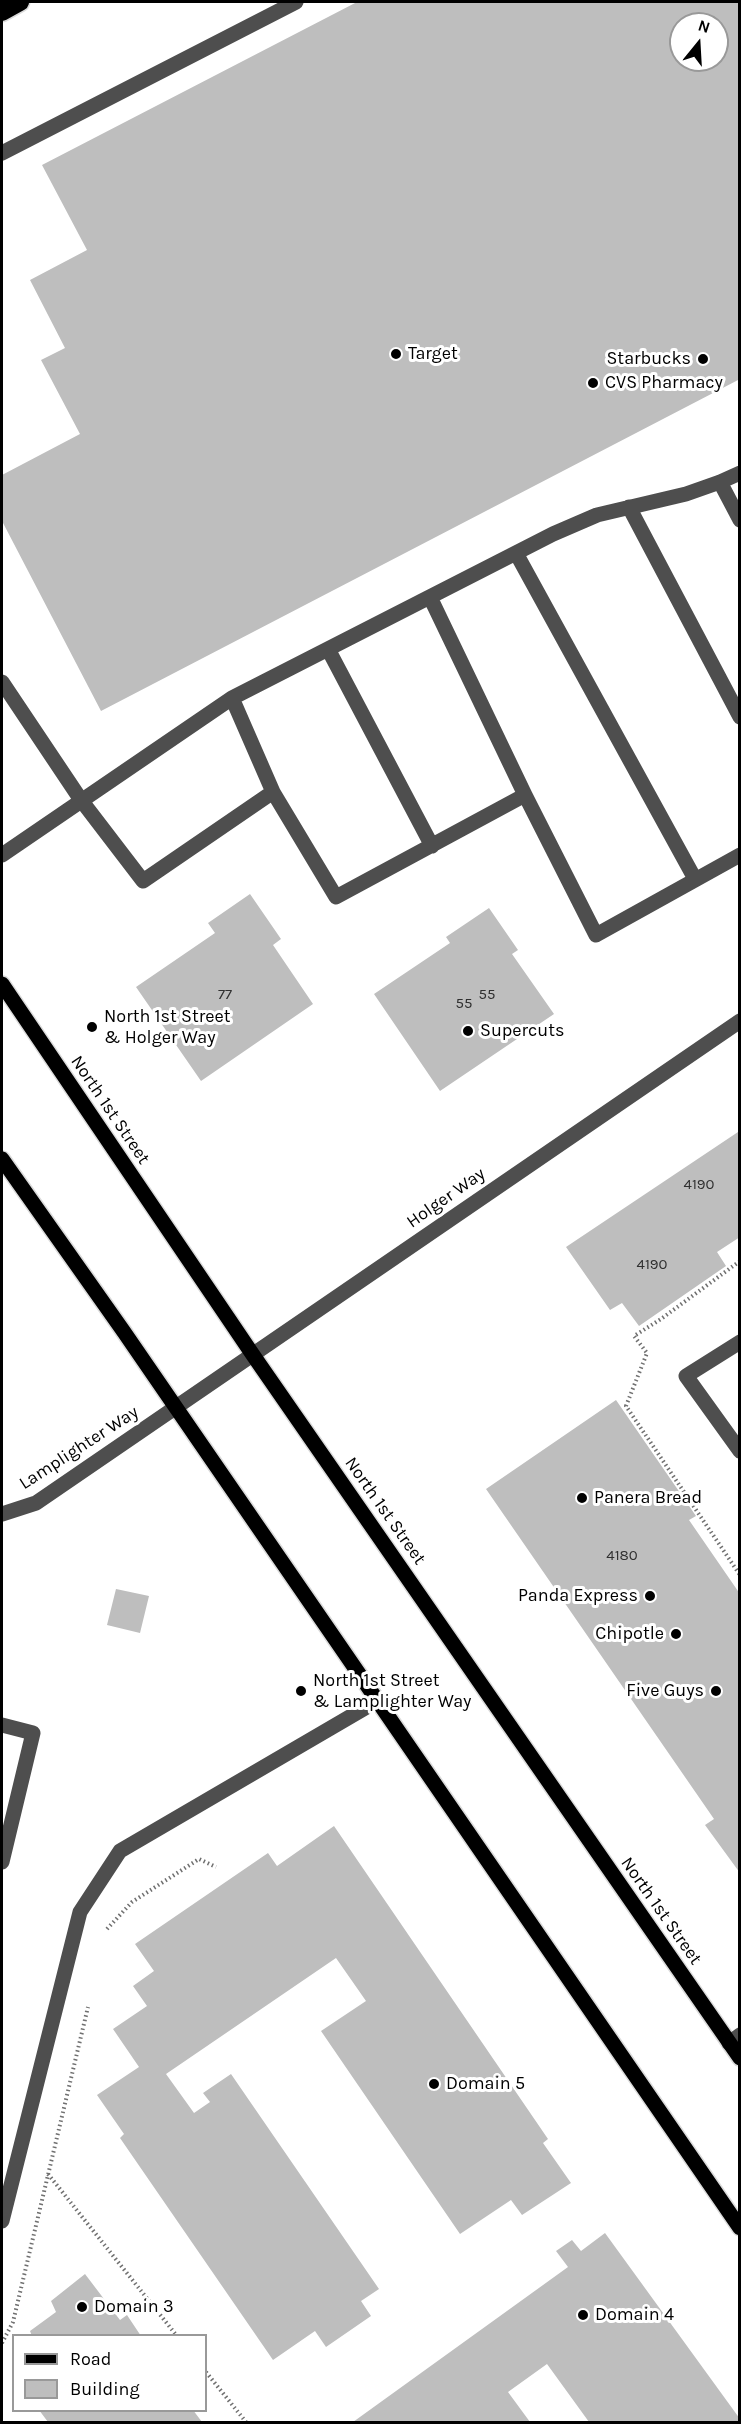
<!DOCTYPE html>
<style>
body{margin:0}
#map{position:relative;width:741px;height:2424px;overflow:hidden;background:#fff;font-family:Karla,sans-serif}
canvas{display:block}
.frame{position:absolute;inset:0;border:3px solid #000;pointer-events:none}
.legend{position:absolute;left:12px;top:2334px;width:195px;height:78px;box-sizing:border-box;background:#fff;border:2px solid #999;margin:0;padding:8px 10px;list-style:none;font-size:18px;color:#000}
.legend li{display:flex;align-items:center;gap:12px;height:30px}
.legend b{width:30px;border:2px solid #999}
.north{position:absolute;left:669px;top:12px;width:60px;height:60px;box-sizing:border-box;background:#fff;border:2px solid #999;border-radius:50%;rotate:18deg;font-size:16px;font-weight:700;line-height:24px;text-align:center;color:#000}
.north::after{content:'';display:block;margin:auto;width:21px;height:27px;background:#000;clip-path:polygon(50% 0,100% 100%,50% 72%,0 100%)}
</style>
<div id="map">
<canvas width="741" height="2424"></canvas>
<div class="frame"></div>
<ul class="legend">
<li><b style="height:8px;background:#000"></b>Road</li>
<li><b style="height:16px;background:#bebebe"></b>Building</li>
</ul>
<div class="north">N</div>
</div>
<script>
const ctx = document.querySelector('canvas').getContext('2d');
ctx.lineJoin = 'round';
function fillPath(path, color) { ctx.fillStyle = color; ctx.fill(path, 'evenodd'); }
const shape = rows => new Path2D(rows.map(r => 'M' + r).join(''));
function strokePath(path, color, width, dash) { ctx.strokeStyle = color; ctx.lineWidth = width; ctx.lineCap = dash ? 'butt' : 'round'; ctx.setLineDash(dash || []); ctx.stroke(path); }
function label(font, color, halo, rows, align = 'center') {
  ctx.font = font + ' Karla,sans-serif'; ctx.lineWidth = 6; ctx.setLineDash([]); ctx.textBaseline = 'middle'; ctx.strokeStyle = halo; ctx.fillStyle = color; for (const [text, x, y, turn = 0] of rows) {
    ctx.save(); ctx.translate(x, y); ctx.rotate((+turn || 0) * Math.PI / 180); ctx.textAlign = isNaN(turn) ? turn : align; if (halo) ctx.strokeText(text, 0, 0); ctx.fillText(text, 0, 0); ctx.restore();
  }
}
fillPath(shape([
 [357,2,740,2,740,379,101,711,2,521,2,475,80,434,41,360,65,348,30,280,87,250,42,165],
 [681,24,717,24,717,60,681,60],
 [250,894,281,939,273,945,313,1004,201,1081,136,987,215,933,208,923],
 [489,908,518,950,512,954,554,1014,440,1091,374,994,450,943,446,937],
 [738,1132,740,1237,717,1252,726,1266,639,1326,622,1303,610,1310,566,1247],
 [616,1400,696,1516,689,1520,740,1594,740,1873,705,1825,714,1819,486,1489],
 [116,1589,149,1596,140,1633,107,1625],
 [334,1826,548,2139,543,2143,571,2183,522,2215,511,2200,460,2234,321,2031,366,2001,336,1958,166,2074,194,2113,210,2102,203,2093,231,2074,379,2289,361,2301,371,2316,326,2347,315,2331,273,2360,120,2138,124,2134,97,2095,139,2067,113,2029,147,2006,133,1986,154,1971,135,1944,268,1853,277,1866],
 [605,2233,740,2419,740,2422,589,2422,547,2364,508,2392,530,2422,353,2422,568,2267,556,2251,572,2240,581,2251],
 [85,2274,120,2320,127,2315,141,2336,32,2336,30,2331,56,2312,51,2301],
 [39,2410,193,2410,202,2422,48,2422]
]), '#bebebe');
const major = shape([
 [2,984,253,1355,740,2058],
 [2,1159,124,1332,740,2228]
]);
const highway = shape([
 [2,12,20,2]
]);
strokePath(major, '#dbdbdb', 18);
strokePath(highway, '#dbdbdb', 21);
strokePath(shape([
 [740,1261,661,1319,634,1336,647,1353,626,1406,740,1575],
 [107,1929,132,1902,199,1859,216,1867],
 [48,2174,177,2336],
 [2,2343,13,2322,88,2007],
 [206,2372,246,2422]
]), '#707070', 4, [1.5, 3]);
strokePath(shape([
 [2,153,296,2],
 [720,482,740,520],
 [629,507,740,717],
 [516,553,695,879],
 [430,597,525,795,596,935,740,855],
 [328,649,432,846],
 [2,682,81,800,143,881,273,792],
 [232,698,273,792,336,897,525,795],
 [2,855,232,698,553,534,597,515,686,494,720,482,740,473],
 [740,1342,686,1376,740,1451],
 [2,1514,36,1503,740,1021],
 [2,1725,33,1733,2,1862],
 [729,2043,740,2035],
 [2,2221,80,1912,120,1851,377,1701]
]), '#4e4e4e', 15);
strokePath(major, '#000', 15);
strokePath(highway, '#000', 18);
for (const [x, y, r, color] of [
 [396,354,6,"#000"],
 [703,359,6,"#000"],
 [593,383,6,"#000"],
 [92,1027,6,"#000"],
 [468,1031,6,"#000"],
 [582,1498,6,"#000"],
 [650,1596,6,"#000"],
 [676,1634,6,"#000"],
 [301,1691,6,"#000"],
 [716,1691,6,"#000"],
 [434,2084,6,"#000"],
 [82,2307,6,"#000"],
 [583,2315,6,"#000"]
]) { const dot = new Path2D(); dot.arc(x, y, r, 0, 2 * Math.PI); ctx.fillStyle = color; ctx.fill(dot); strokePath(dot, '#fff', 2); }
label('15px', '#303030', null, [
 ["77",225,995],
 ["55",487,995],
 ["55",464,1004],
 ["4190",699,1185],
 ["4190",652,1265],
 ["4180",622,1556]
]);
label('18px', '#000', '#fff', [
 ["Target",408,354],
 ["Starbucks",691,359,"right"],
 ["CVS Pharmacy",605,383],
 ["North 1st Street",104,1017],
 ["& Holger Way",104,1038],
 ["Supercuts",480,1031],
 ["Panera Bread",594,1498],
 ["Panda Express",638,1596,"right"],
 ["Chipotle",664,1634,"right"],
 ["North 1st Street",313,1681],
 ["& Lamplighter Way",313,1702],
 ["Five Guys",704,1691,"right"],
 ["Domain 5",446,2084],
 ["Domain 3",94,2307],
 ["Domain 4",595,2315]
], 'left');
label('18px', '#000', '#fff', [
 ["North 1st Street",110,1110,56],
 ["Holger Way",446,1198,-35],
 ["Lamplighter Way",79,1448,-33],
 ["North 1st Street",385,1511,55],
 ["North 1st Street",661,1911,55]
]);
</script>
